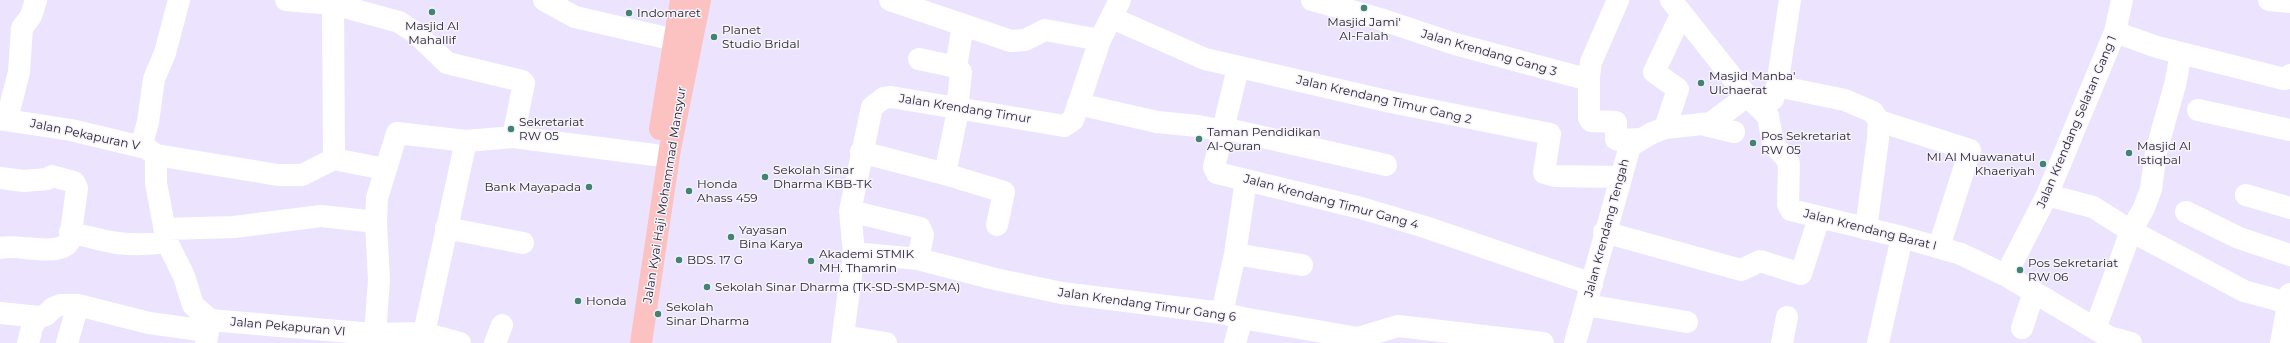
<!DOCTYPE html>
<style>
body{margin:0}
canvas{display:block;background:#ece3ff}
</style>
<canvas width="2290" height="343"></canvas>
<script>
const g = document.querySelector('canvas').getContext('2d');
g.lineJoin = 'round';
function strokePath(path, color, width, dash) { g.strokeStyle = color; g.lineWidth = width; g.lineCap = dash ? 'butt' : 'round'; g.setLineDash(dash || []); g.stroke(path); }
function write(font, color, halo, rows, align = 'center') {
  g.font = font + ' Montserrat,sans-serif'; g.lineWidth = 3; g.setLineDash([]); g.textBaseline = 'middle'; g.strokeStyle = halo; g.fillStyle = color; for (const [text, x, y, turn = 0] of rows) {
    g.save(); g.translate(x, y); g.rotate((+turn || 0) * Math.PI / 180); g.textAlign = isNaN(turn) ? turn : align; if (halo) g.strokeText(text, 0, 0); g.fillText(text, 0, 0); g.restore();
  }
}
const minor = new Path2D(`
 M 286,0 L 333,4 L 399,22 L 416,33 L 447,63 L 522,81 L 524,83 L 513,137
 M 544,0 L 575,17 L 675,40
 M 890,0 L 1011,41 L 1025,40 L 1045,30 L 1100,40
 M 1312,0 L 1380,19 L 1455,44 L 1582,78 L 1589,76 L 1591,62 L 1618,0
 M 1671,0 L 1747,96 L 1768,116 L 1773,144 L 1786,158 L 1789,164 L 1788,204 L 1791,210 L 1902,237 L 1961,254 L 2007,276 L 2109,337 L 2131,343
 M 2269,0 L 2290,2
 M 333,4 L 334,159
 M 1112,18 L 1205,59 L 1391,102 L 1550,134 L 1544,173 L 1555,176 L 1620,177
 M 2115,32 L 2157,47 L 2284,79 L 2289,78 L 2290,75
 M 956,67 L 963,25
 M 1238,68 L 1214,167 L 1217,173 L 1361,208 L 1425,227 L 1592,284
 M 1589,76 L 1589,118 L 1591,121 L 1616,122 L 1616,139 L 1618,140 L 1640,139
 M 1777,86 L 1845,100 L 1873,112 L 1879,121 L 1878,139 L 1866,229
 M 1773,99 L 1777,86 L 1790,0
 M 1078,104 L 1157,122 L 1198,126 L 1223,131
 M 2198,110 L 2290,130
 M 0,119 L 71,130 L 146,148 L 156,155 L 156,183 L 167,242 L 184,276 L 193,305 L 210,320 L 206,343
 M 7,119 L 19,72 L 22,28 L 31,16 L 36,0
 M 1879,121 L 1970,150 L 1939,247
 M 1705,125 L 1734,132
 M 1223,128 L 1386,165
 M 1665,128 L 1678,89 L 1654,72 L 1681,15
 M 141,147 L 148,122 L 154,79 L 165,53 L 179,0
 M 861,152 L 945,174 L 956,120 L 961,72 L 956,67 L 919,59
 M 156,155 L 278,175 L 302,175 L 334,159 L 384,169
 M 945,174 L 1004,192 L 997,225
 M 0,178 L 24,181 L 47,179 L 52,176 L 74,182 L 77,188 L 70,240 C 61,259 18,243 0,248
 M 2047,195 L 2093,207 L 2131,231 L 2244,291 L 2288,303
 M 2246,195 L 2290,208
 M 850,211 L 920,228 L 923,235 L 918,259
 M 2186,212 L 2239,238 L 2290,255
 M 446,228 L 523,243
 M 166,229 L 234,227 L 321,216 L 376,222
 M 70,232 C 106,242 129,248 167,242
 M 1604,232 L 1741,270 L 1760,261 L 1801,274 L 1819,218
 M 854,253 L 918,259 L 995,279 L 1062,293 L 1222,313 L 1242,318 L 1358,338 L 1398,326 L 1543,343
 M 1235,254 L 1302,265
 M 2012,263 L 2047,195 L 2115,32 L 2122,0
 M 1586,305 L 1687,322
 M 0,313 L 39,317 L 46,315 L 53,308 L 60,305 L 78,305 L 149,323 L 207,331
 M 1222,313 L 1235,254 L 1246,180
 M 210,320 L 373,334 L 424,333 L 460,343
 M 2022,328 L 2034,292
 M 2095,329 L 2131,231 L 2144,208 L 2151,189 L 2156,152 L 2175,85 L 2181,54
 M 424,333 L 466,141
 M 375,334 L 379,280 L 376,222 L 377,198 L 397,133 L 466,141 L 513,137 L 655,155
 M 843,336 L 886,343
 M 28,343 L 33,324 L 39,317
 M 67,343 L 78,305
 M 495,343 L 502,325
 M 842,343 L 854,253 L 850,211 L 872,107 L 884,98 L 891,97 L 1064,126 L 1073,120 L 1100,40 L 1120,0
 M 1235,343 L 1242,318
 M 1575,343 L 1630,146 L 1652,133 L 1665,128 L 1711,123 L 1747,96
 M 1782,343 L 1787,317
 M 1878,343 L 1902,237
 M 2281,343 L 2290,294`);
const major = new Path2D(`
 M 660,129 L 681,0
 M 641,343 L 670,149 L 700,0`);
const markers = [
 [1364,8,4,"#428474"],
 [432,12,4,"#428474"],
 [629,13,4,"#428474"],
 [714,37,4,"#428474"],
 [1701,83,4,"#428474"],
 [511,129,4,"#428474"],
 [1199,139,4,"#428474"],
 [1753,143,4,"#428474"],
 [2129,153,4,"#428474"],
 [2043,164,4,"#428474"],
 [765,177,4,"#428474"],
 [589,187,4,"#428474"],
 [689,191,4,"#428474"],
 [731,237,4,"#428474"],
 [679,260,4,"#428474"],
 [811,261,4,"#428474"],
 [2020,270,4,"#428474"],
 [707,287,4,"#428474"],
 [578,301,4,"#428474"],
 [658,314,4,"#428474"]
];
const poiNames = [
 ["Indomaret",637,13],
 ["Masjid Jami'",1364,22,"center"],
 ["Al-Falah",1364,36,"center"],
 ["Masjid Al",432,26,"center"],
 ["Mahallif",432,40,"center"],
 ["Planet",722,30],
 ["Studio Bridal",722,44],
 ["Masjid Manba'",1709,76],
 ["Ulchaerat",1709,90],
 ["Sekretariat",519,122],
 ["RW 05",519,136],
 ["Taman Pendidikan",1207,132],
 ["Al-Quran",1207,146],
 ["Pos Sekretariat",1761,136],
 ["RW 05",1761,150],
 ["Masjid Al",2137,146],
 ["Istiqbal",2137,160],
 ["MI Al Muawanatul",2035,157,"right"],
 ["Khaeriyah",2035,171,"right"],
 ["Sekolah Sinar",773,170],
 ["Dharma KBB-TK",773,184],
 ["Honda",697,184],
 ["Ahass 459",697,198],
 ["Bank Mayapada",581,187,"right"],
 ["Yayasan",739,230],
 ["Bina Karya",739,244],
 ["Akademi STMIK",819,254],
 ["MH. Thamrin",819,268],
 ["BDS. 17 G",687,260],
 ["Pos Sekretariat",2028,263],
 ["RW 06",2028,277],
 ["Sekolah Sinar Dharma (TK-SD-SMP-SMA)",715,287],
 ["Honda",586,301],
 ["Sekolah",666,307],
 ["Sinar Dharma",666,321]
];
const streetNames = [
 ["Jalan Krendang Gang 3",1489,53,16],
 ["Jalan Krendang Timur Gang 2",1384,100,13],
 ["Jalan Krendang Timur",965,109,9],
 ["Jalan Krendang Selatan Gang 1",2077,122,-67],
 ["Jalan Pekapuran V",85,135,12],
 ["Jalan Kyai Haji Mohammad Mansyur",665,195,-81],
 ["Jalan Krendang Timur Gang 4",1331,202,15],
 ["Jalan Krendang Tengah",1607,228,-75],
 ["Jalan Krendang Barat I",1870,230,14],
 ["Jalan Krendang Timur Gang 6",1147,305,8],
 ["Jalan Pekapuran VI",288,327,5]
];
strokePath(minor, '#fff', 22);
strokePath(major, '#fcc2c2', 22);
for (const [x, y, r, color] of markers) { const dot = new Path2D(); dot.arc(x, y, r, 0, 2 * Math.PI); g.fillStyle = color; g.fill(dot); strokePath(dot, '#f7f4fb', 1.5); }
write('12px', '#292532', '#f7f4fb', poiNames, 'left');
write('12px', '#292532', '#f7f4fb', streetNames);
</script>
